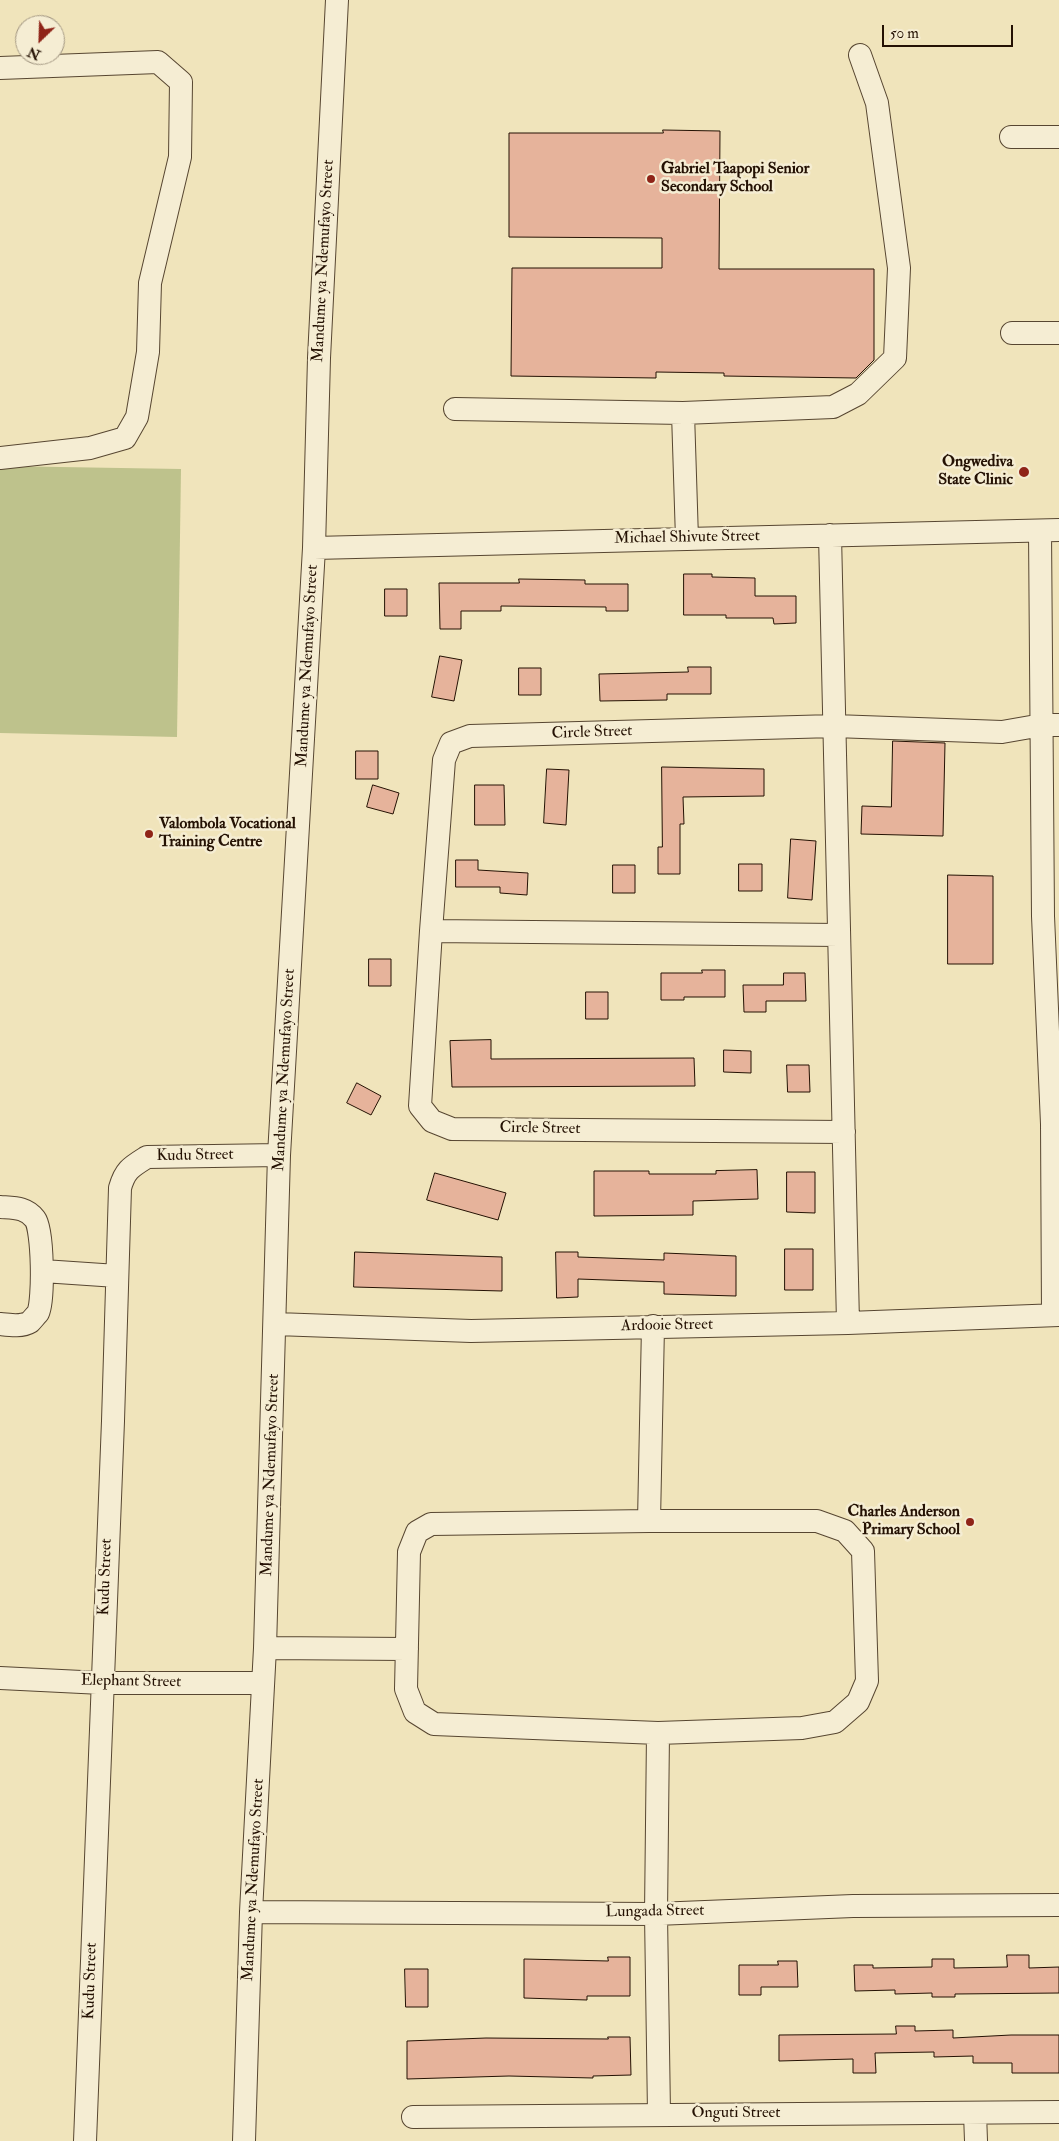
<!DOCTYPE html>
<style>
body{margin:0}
#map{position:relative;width:1059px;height:2141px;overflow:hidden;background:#f0e4bb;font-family:"IM FELL Double Pica",serif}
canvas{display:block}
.north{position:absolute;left:15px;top:15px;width:50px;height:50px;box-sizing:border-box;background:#f5edd3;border:1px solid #a19580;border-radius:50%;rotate:204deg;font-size:14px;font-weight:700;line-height:20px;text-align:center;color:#241103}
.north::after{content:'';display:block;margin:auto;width:18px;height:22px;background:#8f2418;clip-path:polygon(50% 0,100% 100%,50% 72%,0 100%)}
.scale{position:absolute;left:882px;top:25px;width:131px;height:22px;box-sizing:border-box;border:2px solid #241103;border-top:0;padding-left:6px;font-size:15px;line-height:18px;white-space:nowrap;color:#241103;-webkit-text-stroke:4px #f5edd3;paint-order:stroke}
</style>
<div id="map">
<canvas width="1059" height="2141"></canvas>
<div class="north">N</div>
<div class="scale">50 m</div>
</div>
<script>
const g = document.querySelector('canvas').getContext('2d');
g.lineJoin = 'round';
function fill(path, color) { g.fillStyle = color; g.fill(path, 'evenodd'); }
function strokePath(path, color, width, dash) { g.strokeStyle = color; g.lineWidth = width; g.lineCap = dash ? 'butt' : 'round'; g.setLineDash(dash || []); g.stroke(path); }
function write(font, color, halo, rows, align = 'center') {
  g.font = font + ' "IM FELL Double Pica",serif'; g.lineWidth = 5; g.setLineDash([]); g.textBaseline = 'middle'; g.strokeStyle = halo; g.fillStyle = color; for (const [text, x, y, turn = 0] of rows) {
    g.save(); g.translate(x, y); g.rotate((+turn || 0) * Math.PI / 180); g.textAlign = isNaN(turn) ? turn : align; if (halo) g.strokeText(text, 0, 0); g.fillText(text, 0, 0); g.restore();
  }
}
const green = new Path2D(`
 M 0,466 L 181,469 L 177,737 L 0,733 Z`);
const building = new Path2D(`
 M 663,130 L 720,131 L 719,269 L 874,269 L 874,360 L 856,378 L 724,376 L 724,373 L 656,372 L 656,378 L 511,376 L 512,268 L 662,268 L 662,238 L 509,237 L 509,133 L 663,133 Z
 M 684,574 L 712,574 L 712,577 L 755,578 L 755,596 L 796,596 L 796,623 L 774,624 L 773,618 L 726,618 L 726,615 L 684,615 Z
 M 519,579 L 585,580 L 585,584 L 628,584 L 628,611 L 606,611 L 606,607 L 501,606 L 501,611 L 461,611 L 461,629 L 440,629 L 439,583 L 519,583 Z
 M 385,589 L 407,589 L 407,616 L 385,616 Z
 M 440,656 L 462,660 L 454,701 L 432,697 Z
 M 688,667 L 711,667 L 711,694 L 667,694 L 667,700 L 600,701 L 599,674 L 688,672 Z
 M 519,668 L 541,668 L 541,695 L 519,695 Z
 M 893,741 L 945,743 L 943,836 L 861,834 L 862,806 L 891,807 Z
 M 356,751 L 378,751 L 378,779 L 356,779 Z
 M 662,767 L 764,769 L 764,796 L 683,797 L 684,824 L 680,824 L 680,874 L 658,874 L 658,847 L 662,847 Z
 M 547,769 L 569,770 L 566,825 L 544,823 Z
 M 373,785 L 399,793 L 393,814 L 367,807 Z
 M 475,785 L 504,785 L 505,825 L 475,825 Z
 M 791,839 L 816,841 L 812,900 L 788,898 Z
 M 456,860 L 478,860 L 478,870 L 528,873 L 527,895 L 500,893 L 500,887 L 456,887 Z
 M 739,864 L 762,864 L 762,891 L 739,891 Z
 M 613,865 L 635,865 L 635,893 L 613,893 Z
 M 948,875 L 993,876 L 993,964 L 948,964 Z
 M 369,959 L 391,959 L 391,986 L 369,986 Z
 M 702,970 L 725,970 L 725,997 L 684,997 L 684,1000 L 661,1000 L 661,973 L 702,973 Z
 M 784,973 L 805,973 L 806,1001 L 766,1001 L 766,1012 L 744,1012 L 743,985 L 783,985 Z
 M 586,992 L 608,992 L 608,1019 L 586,1019 Z
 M 491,1040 L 491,1059 L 694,1058 L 695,1086 L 452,1087 L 450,1041 Z
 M 724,1050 L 751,1051 L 751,1073 L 724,1072 Z
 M 787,1065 L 809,1065 L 810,1092 L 788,1092 Z
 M 357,1083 L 381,1096 L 371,1115 L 347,1103 Z
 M 757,1170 L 758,1199 L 693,1201 L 693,1215 L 594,1216 L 594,1171 L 649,1171 L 649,1174 L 716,1174 L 716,1171 Z
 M 787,1172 L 815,1172 L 815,1213 L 787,1212 Z
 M 435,1173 L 506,1193 L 498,1220 L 427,1200 Z
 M 785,1249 L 813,1249 L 813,1290 L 785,1290 Z
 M 355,1252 L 502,1257 L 502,1291 L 354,1287 Z
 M 556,1252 L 578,1252 L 578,1257 L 664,1260 L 664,1253 L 736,1256 L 736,1296 L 664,1294 L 664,1282 L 578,1279 L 578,1297 L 557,1298 Z
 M 1007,1955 L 1029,1955 L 1029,1968 L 1059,1967 L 1059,1993 L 955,1994 L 955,1997 L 932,1997 L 932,1993 L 895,1994 L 895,1990 L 855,1991 L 854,1965 L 873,1965 L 873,1968 L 932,1967 L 932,1959 L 954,1959 L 954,1968 L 1007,1967 Z
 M 608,1957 L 630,1957 L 630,1996 L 587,1996 L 587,2000 L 524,1998 L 524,1959 L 608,1961 Z
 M 778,1961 L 797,1961 L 798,1987 L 761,1987 L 761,1995 L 739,1995 L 739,1965 L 778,1965 Z
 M 405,1969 L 428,1969 L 428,2007 L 406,2007 Z
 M 896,2026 L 915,2026 L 915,2031 L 953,2030 L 953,2038 L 1011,2035 L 1059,2035 L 1059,2073 L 1012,2073 L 1012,2063 L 973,2063 L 973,2056 L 934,2057 L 934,2052 L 875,2053 L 876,2073 L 853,2073 L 853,2059 L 779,2061 L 779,2035 L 896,2034 Z
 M 608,2037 L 630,2037 L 631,2075 L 593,2076 L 593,2078 L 509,2076 L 407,2079 L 407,2041 L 486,2038 L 608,2039 Z`);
const minor = new Path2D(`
 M 0,68 L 158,62 L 181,82 L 180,157 L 150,283 L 148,352 L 137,417 L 125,438 L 90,448 L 0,458
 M 1011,137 L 1059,137
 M 1012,333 L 1059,333
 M 455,409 L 683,413
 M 1040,531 L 1043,916 L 1052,1124 L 1053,1315
 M 830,535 L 848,1323
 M 687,539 L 683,413 L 833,407 L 858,394 L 895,358 L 899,268 L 877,103 L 860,55
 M 314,548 L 1059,530
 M 431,931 L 839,935
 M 844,1132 L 452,1129 L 432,1121 L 420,1106 L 431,931 L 444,760 L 451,743 L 470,736 L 834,726 L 1002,732 L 1042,725 L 1059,725
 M 0,1207 C 14,1208 26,1207 35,1219 C 43,1229 44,1300 38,1313 C 36,1315 32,1320 30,1322 C 22,1327 9,1325 0,1324
 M 43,1271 L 117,1276
 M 276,1324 L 471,1331 L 848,1323 L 1059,1315
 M 649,1521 L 817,1521 L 845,1531 L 863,1551 L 867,1681 L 858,1702 L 835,1722 L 802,1728 L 658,1733 L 434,1724 L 415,1712 L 406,1689 L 409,1552 L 417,1532 L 431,1524 Z
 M 649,1521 L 653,1326
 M 265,1648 L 407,1649
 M 0,1678 L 102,1683 L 263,1683
 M 658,1733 L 656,1914 L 659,2114
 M 251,1912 L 656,1914 L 853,1906 L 1059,1905
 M 975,2113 L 976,2141
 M 413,2117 L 1059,2112
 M 85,2141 L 113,1421 L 120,1188 C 125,1170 131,1167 147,1157 L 279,1155
 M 244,2141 L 251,1912 L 265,1648 L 279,1155 L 314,548 L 319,358 L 337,0`);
const markers = [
 [651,179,5,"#8f2418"],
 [1024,472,6,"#8f2418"],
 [149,834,5,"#8f2418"],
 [970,1522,5,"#8f2418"]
];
const poiNames = [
 ["Gabriel Taapopi Senior",661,170],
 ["Secondary School",661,188],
 ["Ongwediva",1013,463,"right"],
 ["State Clinic",1013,481,"right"],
 ["Valombola Vocational",159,825],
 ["Training Centre",159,843],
 ["Charles Anderson",960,1513,"right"],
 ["Primary School",960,1531,"right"]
];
const streetNames = [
 ["Mandume ya Ndemufayo Street",324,261,-87],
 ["Michael Shivute Street",687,538,-1],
 ["Mandume ya Ndemufayo Street",308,666,-87],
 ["Circle Street",592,733,-2],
 ["Mandume ya Ndemufayo Street",285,1070,-87],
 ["Circle Street",540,1129,1],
 ["Kudu Street",195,1156,-1],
 ["Ardooie Street",667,1326,-1],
 ["Mandume ya Ndemufayo Street",271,1475,-88],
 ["Kudu Street",106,1577,-88],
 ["Elephant Street",131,1682,1],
 ["Mandume ya Ndemufayo Street",254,1880,-87],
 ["Lungada Street",655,1912,-1],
 ["Kudu Street",91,1981,-88],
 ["Onguti Street",736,2114]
];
fill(green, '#bec28c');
fill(building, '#e6b39b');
strokePath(building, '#241103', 1);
strokePath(minor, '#574631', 24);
strokePath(minor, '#f5edd3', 22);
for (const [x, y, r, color] of markers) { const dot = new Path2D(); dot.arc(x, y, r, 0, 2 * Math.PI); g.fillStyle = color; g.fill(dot); strokePath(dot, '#f5edd3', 2); }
write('bold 16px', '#241103', '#f5edd3', poiNames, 'left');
write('16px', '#241103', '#f5edd3', streetNames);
</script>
